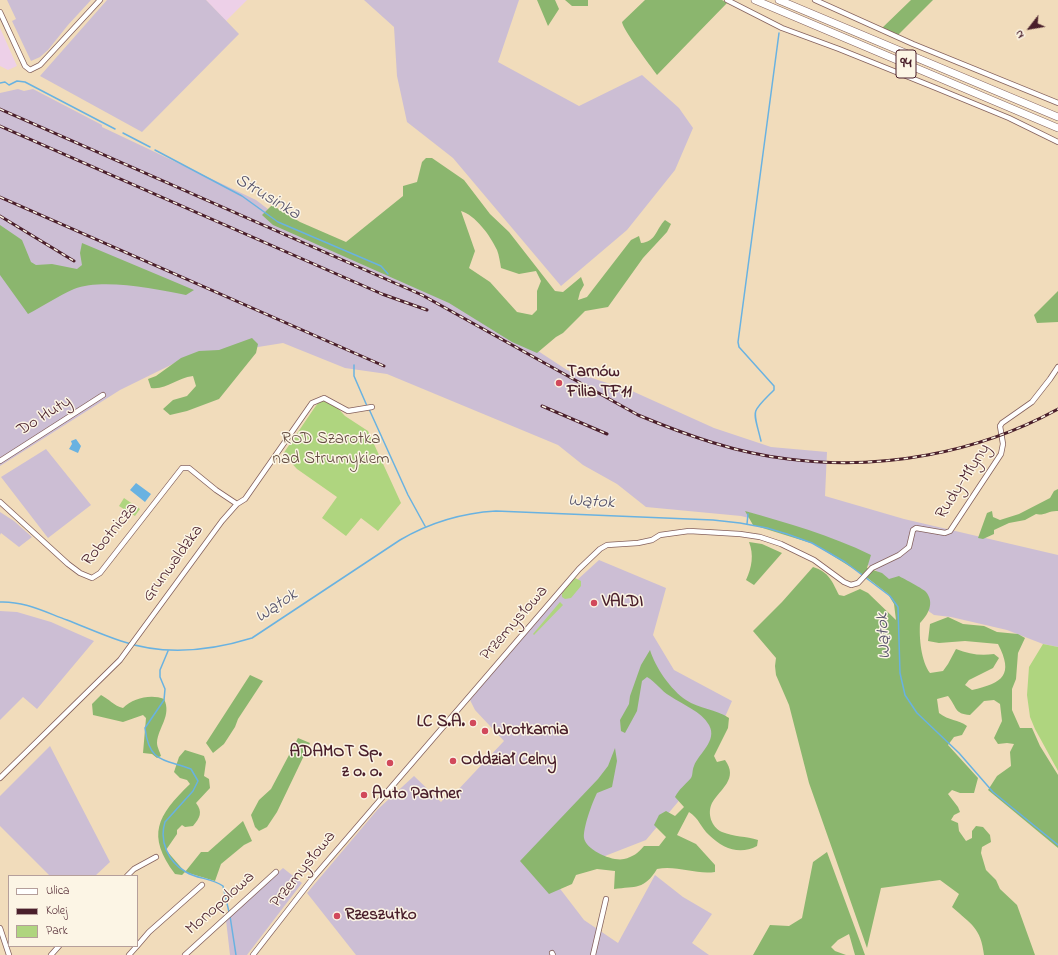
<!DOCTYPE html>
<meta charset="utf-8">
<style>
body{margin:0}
#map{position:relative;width:1058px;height:955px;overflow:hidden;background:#f1dcbb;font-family:"Indie Flower",sans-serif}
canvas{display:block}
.legend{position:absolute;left:8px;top:875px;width:130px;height:72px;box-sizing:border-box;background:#fcf5e5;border:1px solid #b59f9b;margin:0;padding:5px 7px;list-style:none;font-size:12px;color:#4a1f2b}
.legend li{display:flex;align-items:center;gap:8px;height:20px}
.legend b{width:20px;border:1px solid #b59f9b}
.north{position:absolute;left:1010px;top:8px;width:40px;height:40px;-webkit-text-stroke:3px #fcf5e5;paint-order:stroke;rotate:239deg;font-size:11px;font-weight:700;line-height:16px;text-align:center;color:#4a1f2b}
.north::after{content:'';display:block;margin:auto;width:14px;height:18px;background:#4a1f2b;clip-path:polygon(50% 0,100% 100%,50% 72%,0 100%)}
</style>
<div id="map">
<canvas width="1058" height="955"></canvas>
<ul class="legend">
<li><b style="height:5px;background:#fff"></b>Ulica</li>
<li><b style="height:5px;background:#4a1f2b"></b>Kolej</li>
<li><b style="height:11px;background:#afd57f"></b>Park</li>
</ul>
<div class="north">N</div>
</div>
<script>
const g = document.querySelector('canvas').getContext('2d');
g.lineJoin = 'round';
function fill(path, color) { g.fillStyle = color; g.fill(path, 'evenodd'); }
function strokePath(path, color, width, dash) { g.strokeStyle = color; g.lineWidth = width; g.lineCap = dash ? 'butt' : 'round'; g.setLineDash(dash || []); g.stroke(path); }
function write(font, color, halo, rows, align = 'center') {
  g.font = font + ' "Indie Flower",sans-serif'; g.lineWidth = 3; g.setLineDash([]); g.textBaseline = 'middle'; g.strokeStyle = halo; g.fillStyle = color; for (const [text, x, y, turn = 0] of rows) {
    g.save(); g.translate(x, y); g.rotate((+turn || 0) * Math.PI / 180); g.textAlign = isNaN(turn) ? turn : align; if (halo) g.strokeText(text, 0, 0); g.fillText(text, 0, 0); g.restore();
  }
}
const built = new Path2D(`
 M 206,0 L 247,0 L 226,21 Z
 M 0,28 L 17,66 L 8,70 L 0,66 Z`);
const industrial = new Path2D(`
 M 7,0 L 91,0 L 68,25 L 48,50 L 40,57 L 31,61 L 12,21 L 16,19 Z
 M 107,0 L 206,0 L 239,34 L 142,132 L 40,76 Z
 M 364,0 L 519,0 L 498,62 L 579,106 L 642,75 L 679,108 L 693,128 L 675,170 L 627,230 L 561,286 L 453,158 L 407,122 L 397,76 L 394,27 Z
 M 18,89 L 24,91 L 33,89 L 102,125 L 102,127 L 256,200 L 281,219 L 471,307 L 567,370 L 632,391 L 714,428 L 771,447 L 827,452 L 825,496 L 904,519 L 1058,555 L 1058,647 L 1043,644 L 1007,630 L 951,617 L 934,615 L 917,603 L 901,588 L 868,565 L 814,534 L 741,516 L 646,507 L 617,484 L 583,465 L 558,445 L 387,374 L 345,368 L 283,343 L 183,359 L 120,390 L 0,466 L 0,93 Z
 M 46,449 L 91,505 L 48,538 L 1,477 Z
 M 0,512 L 14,521 L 32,537 L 19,547 L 1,533 L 0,535 Z
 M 599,560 L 666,588 L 653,635 L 674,670 L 732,701 L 698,778 L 646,840 L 551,877 L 584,920 L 618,943 L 655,875 L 683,897 L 712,914 L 692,943 L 709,955 L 356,955 L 307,893 L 378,809 L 414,776 L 441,802 L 453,789 L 456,792 L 504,741 L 475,710 L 470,700 L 541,613 Z
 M 0,611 L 17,612 L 51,622 L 94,641 L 37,709 L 23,697 L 0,720 Z
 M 50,746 L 110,862 L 95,876 L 50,876 L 0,826 L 0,796 Z
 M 283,868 L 302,883 L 247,955 L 230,955 L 226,920 Z`);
const green = new Path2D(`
 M 323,401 L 335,405 L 345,416 L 368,431 L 401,503 L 378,531 L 361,518 L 346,536 L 322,518 L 337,497 L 297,469 L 283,454 L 315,407 L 319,402 Z
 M 124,498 L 140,509 L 135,516 L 119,506 Z
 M 575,578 L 581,581 L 581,586 L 571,598 L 565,599 L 562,597 L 562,593 Z
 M 560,602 L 563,605 L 534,635 L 533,634 Z
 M 1043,644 L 1058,647 L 1058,771 L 1035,729 L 1030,717 L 1027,695 L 1029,667 Z`);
const forest = new Path2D(`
 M 537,0 L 555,0 L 559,9 L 548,26 Z
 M 565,0 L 588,0 L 588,6 L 572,6 Z
 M 645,0 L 722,0 L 727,3 L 657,75 C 650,65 623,30 622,22 Z
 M 911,0 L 933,0 L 897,36 L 881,29 Z
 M 426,158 L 432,158 L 464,180 L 490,214 L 509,232 L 555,291 L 563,292 L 581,277 L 584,285 L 580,292 L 578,300 L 587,297 L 631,240 L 639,236 L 641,243 C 656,242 656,229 665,220 L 671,224 L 667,232 L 643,258 L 608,307 L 585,311 L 563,333 L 556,337 L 537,353 L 512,342 L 449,303 L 273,225 L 262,215 L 272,205 L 300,222 L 346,242 L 403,196 L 403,186 L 417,182 L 422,162 ZM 461,211 C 475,215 490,235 497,250 C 499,255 500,262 501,268 L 519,274 L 536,271 L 541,281 L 537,291 L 537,310 L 532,315 L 517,312 L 490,282 L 469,268 L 475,251 Z
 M 0,225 L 22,240 L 31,262 L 36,265 L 52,264 L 77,269 L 82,265 L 80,253 L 82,243 L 194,290 L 186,295 C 155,289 103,278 74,289 C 58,296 43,306 28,314 L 0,275 Z
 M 1058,291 L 1058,322 L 1037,323 L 1034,315 Z
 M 252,338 L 258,344 L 256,353 L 219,399 L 187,411 L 170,415 L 163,409 L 173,400 L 187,396 L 196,386 L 193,376 C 176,378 167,390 151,388 L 148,379 L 156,376 L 181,358 L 199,351 L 219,350 Z
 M 1058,489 L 1058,511 C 1050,510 1044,516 1036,514 L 1025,520 L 1009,523 L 994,530 L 994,534 L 983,539 L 978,538 L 987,513 L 992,511 L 993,517 L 1000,520 L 1019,514 L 1050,498 L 1054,491 Z
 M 745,511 C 788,523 830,535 871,555 L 867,568 L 882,573 L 889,579 L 899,576 C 904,579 924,589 926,592 C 935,603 928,615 920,623 C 919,638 921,661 930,673 L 943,671 L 948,664 L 956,649 C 969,654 980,656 994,654 L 999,658 L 993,668 L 969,680 L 965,685 L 972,690 C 1003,683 1014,675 998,644 L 965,641 L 939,643 L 928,641 L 930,624 L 948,617 L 963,624 L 984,626 L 997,632 L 1018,634 L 1025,638 L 1018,653 L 1016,679 L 1012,689 L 1012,710 L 1020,728 L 1032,728 L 1040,746 L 1058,775 L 1058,848 L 988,790 L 997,776 L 1011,766 L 1010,752 L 1014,744 L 1007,743 L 998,744 L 994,738 L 1002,721 L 1000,704 L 994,700 L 984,701 L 970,715 C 954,714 957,707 948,696 L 937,699 L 939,713 C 949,721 958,719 967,726 L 962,735 L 954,737 L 948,745 L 978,778 L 974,793 L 960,793 L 952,790 L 948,794 L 958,807 L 960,812 L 954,815 L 951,820 L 958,823 L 959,831 L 966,841 L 972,838 L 972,831 L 976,826 L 983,827 L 990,835 L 991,842 L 982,847 L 981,853 L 986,870 L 996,880 L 1000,889 L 1017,905 L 1035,955 L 984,955 C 981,928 971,924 952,907 L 959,894 L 940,880 L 881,888 L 867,948 L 809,783 L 789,705 L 776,675 L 775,666 L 776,658 L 753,631 L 782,602 L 813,567 C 829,572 832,581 839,595 L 844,596 L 860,589 L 868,593 L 896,620 L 894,604 L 888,594 L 865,576 L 814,544 L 753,525 Z
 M 749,542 L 762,544 L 782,553 L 754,585 L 746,580 C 752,567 754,555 749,542 Z
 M 650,650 C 655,667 671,690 686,700 C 699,709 716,709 729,718 L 728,728 L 714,756 L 717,762 L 725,760 C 739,779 720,789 712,803 C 707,813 711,827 722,832 C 734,837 746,836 758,840 L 757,846 C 740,855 723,849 709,835 C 701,828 699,818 689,812 L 677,835 L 696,844 L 715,865 L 715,872 C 696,875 677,865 657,869 C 644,890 636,886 614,889 L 615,871 L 597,869 L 576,875 L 572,884 L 549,894 L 520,861 L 598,779 L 608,766 L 615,748 L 617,761 L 612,787 L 597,793 C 592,803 583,828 584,838 C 586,850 613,862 624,859 C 633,857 638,853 644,846 L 659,846 L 666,837 L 654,825 L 659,815 L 666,811 L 675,816 L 684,807 L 675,797 C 679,789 685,785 691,778 C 693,775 692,770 694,766 C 698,754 718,741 709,725 C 701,711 683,705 670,696 C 661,691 656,682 647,677 L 642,681 L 637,711 L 625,733 L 621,731 L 620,720 L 629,704 L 630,696 L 641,665 Z
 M 250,675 L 263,681 L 238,719 L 235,727 L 224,744 L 213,753 L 206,743 Z
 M 101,695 C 109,699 114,706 123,708 C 133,698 151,694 164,699 C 172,716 158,727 157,743 C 157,747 160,752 161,756 L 157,758 L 152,754 L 143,753 L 146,718 L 143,715 L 123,722 L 93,715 L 92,704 Z
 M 298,738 L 310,743 L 277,812 L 267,827 L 259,831 L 255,827 L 251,815 L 259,800 L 271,789 Z
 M 185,750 L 204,756 L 206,762 L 204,776 L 209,779 L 210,788 L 196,803 C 203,812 200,818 193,826 L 185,827 L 182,825 L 177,830 L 177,834 L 166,850 L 185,872 L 201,852 L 208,852 L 243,821 L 252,841 L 244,845 L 221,864 L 215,881 L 185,872 L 182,875 L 175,874 C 146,835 157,816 190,784 L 187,780 L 180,778 L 174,772 L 179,757 Z
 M 827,852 L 865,955 L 855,955 L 849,934 L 838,940 L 831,947 L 835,951 L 846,955 L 753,955 L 770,925 L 789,926 L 802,918 L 813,862 Z`);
const water = new Path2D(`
 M 76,439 L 81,446 L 78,453 L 69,449 L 72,444 L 71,441 Z
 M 136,483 L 151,494 L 145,502 L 130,490 Z`);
const stream = new Path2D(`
 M 0,83 L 5,82 L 9,85 L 17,81 L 25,82 L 115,129
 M 123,133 L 150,147
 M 155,150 L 242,196 L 278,222 L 381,266 L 388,274
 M 354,365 L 354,376 L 367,406
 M 369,409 L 408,495 L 425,526
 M 761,441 C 753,408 750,414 774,390 L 774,386 L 739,347 L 738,342 L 779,33
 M 747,524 L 748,514
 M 0,602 C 24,601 45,612 67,620 C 85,627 103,635 121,641 C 164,656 210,651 252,638 L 400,540 C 429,523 462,513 496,511 L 713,520 L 740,523 L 767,528 L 787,534 L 812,543 L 845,562 L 890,596 L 898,607 L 900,673 L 905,695 L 917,713 L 959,753 L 993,792 L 1058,845
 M 168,651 L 160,670 L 160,677 L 165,689 L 164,700 L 145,728 C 149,763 164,759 191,769 L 198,781 L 193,791 L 165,822 C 159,841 168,862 186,872 C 197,879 212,878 223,886 L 229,912
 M 230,916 L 236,955`);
const minor = new Path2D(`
 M 727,0 L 782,28 L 839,49 L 936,88 L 1009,118 L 1058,142
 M 815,0 L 913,44 L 1058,103
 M 0,12 L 25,66 L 30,70 L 40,65 L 100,0
 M 0,461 L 103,395
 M 0,502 L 68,564 L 80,573 L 92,578 L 100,573 L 182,468 L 189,468 L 216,490 L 237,504
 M 0,778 L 120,660 L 222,521 L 237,504 L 245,499 L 312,403 L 324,398 L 348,411 L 372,407
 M 127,876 L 134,869 L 156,857
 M 0,928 L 9,955
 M 137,946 L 149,932 L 202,885
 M 552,953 L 553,955
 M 51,955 L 59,946
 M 129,955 L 137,946
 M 185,955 L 276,872
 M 253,955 L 313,878 L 579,569 L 600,549 L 607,545 L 638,543 L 652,540 L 660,535 L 689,531 L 740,534 L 760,537 L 781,544 L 814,560 L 844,582 L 851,585 L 858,583 L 872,568 L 899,555 L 909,547 L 913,530 L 916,528 L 945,533 L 950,531 L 1001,454 L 1003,444 L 1000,426 L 1002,423 L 1032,402 L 1050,379 L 1058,367
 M 593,955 L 606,899`);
const primary = new Path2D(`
 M 755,0 L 1058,128
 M 779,0 L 1058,117`);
const rail = new Path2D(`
 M 0,109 L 422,295 L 638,415 C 686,435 736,453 788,459 C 880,471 978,453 1058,409
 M 0,126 L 382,294 L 427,310
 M 0,197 L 384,366
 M 0,216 L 74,261
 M 542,406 L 607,434`);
const markers = [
 [559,383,4,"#d1495b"],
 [594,603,4,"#d1495b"],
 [473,723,4,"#d1495b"],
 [485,731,4,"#d1495b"],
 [453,761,4,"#d1495b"],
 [390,763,4,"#d1495b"],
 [364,795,4,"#d1495b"],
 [337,916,4,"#d1495b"]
];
const shields = [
 [906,64,20]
];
const shieldNames = [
 ["94",906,64]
];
const poiNames = [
 ["Tarnów",567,373],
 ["Filia TF11",567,393],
 ["VALDI",602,603],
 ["LC S.A.",465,723,"right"],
 ["Wrotkarnia",493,731],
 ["ADAMOT Sp.",382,753,"right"],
 ["z o. o.",382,773,"right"],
 ["Oddział Celny",461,761],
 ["Auto Partner",372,795],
 ["Rzeszutko",345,916]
];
const streetNames = [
 ["Do Huty",45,417,-32],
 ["Rudy-Młyny",964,482,-57],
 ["Robotnicza",111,535,-50],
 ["Grunwaldzka",174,564,-54],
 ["Przemysłowa",515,624,-49],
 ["Przemysłowa",304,870,-51],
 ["Monopolowa",221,904,-42]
];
const parkNames = [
 ["ROD Szarotka",331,440],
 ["nad Strumykiem",331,460]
];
const waterNames = [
 ["Strusinka",267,198,31],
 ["Wątok",591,503,3],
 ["Wątok",277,607,-34],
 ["Wątok",885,636,-94]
];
fill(built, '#edd0e8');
fill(industrial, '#ccbed4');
fill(green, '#afd57f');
fill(forest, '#8bb66e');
fill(water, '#69b2e1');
strokePath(stream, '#69b2e1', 1.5);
strokePath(minor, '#84615d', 6);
strokePath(primary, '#84615d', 8);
strokePath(minor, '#fff', 4.5);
strokePath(primary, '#fff', 7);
strokePath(rail, '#4a1f2b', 3);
strokePath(rail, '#fcf5e5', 1.5, [4.5]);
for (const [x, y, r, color] of markers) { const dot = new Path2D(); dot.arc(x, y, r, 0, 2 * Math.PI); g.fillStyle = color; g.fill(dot); strokePath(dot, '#fcf5e5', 1.5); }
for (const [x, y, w] of shields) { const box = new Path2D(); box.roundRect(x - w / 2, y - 14, w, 28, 3); g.fillStyle = '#fcf5e5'; g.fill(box); strokePath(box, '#4a1f2b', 1); }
write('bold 16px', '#4a1f2b', null, shieldNames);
write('bold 17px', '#4a1f2b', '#fcf5e5', poiNames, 'left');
write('17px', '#4a1f2b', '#fcf5e5', streetNames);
write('17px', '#634c40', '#fcf5e5', parkNames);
write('italic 18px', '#55526b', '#fcf5e5', waterNames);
</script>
